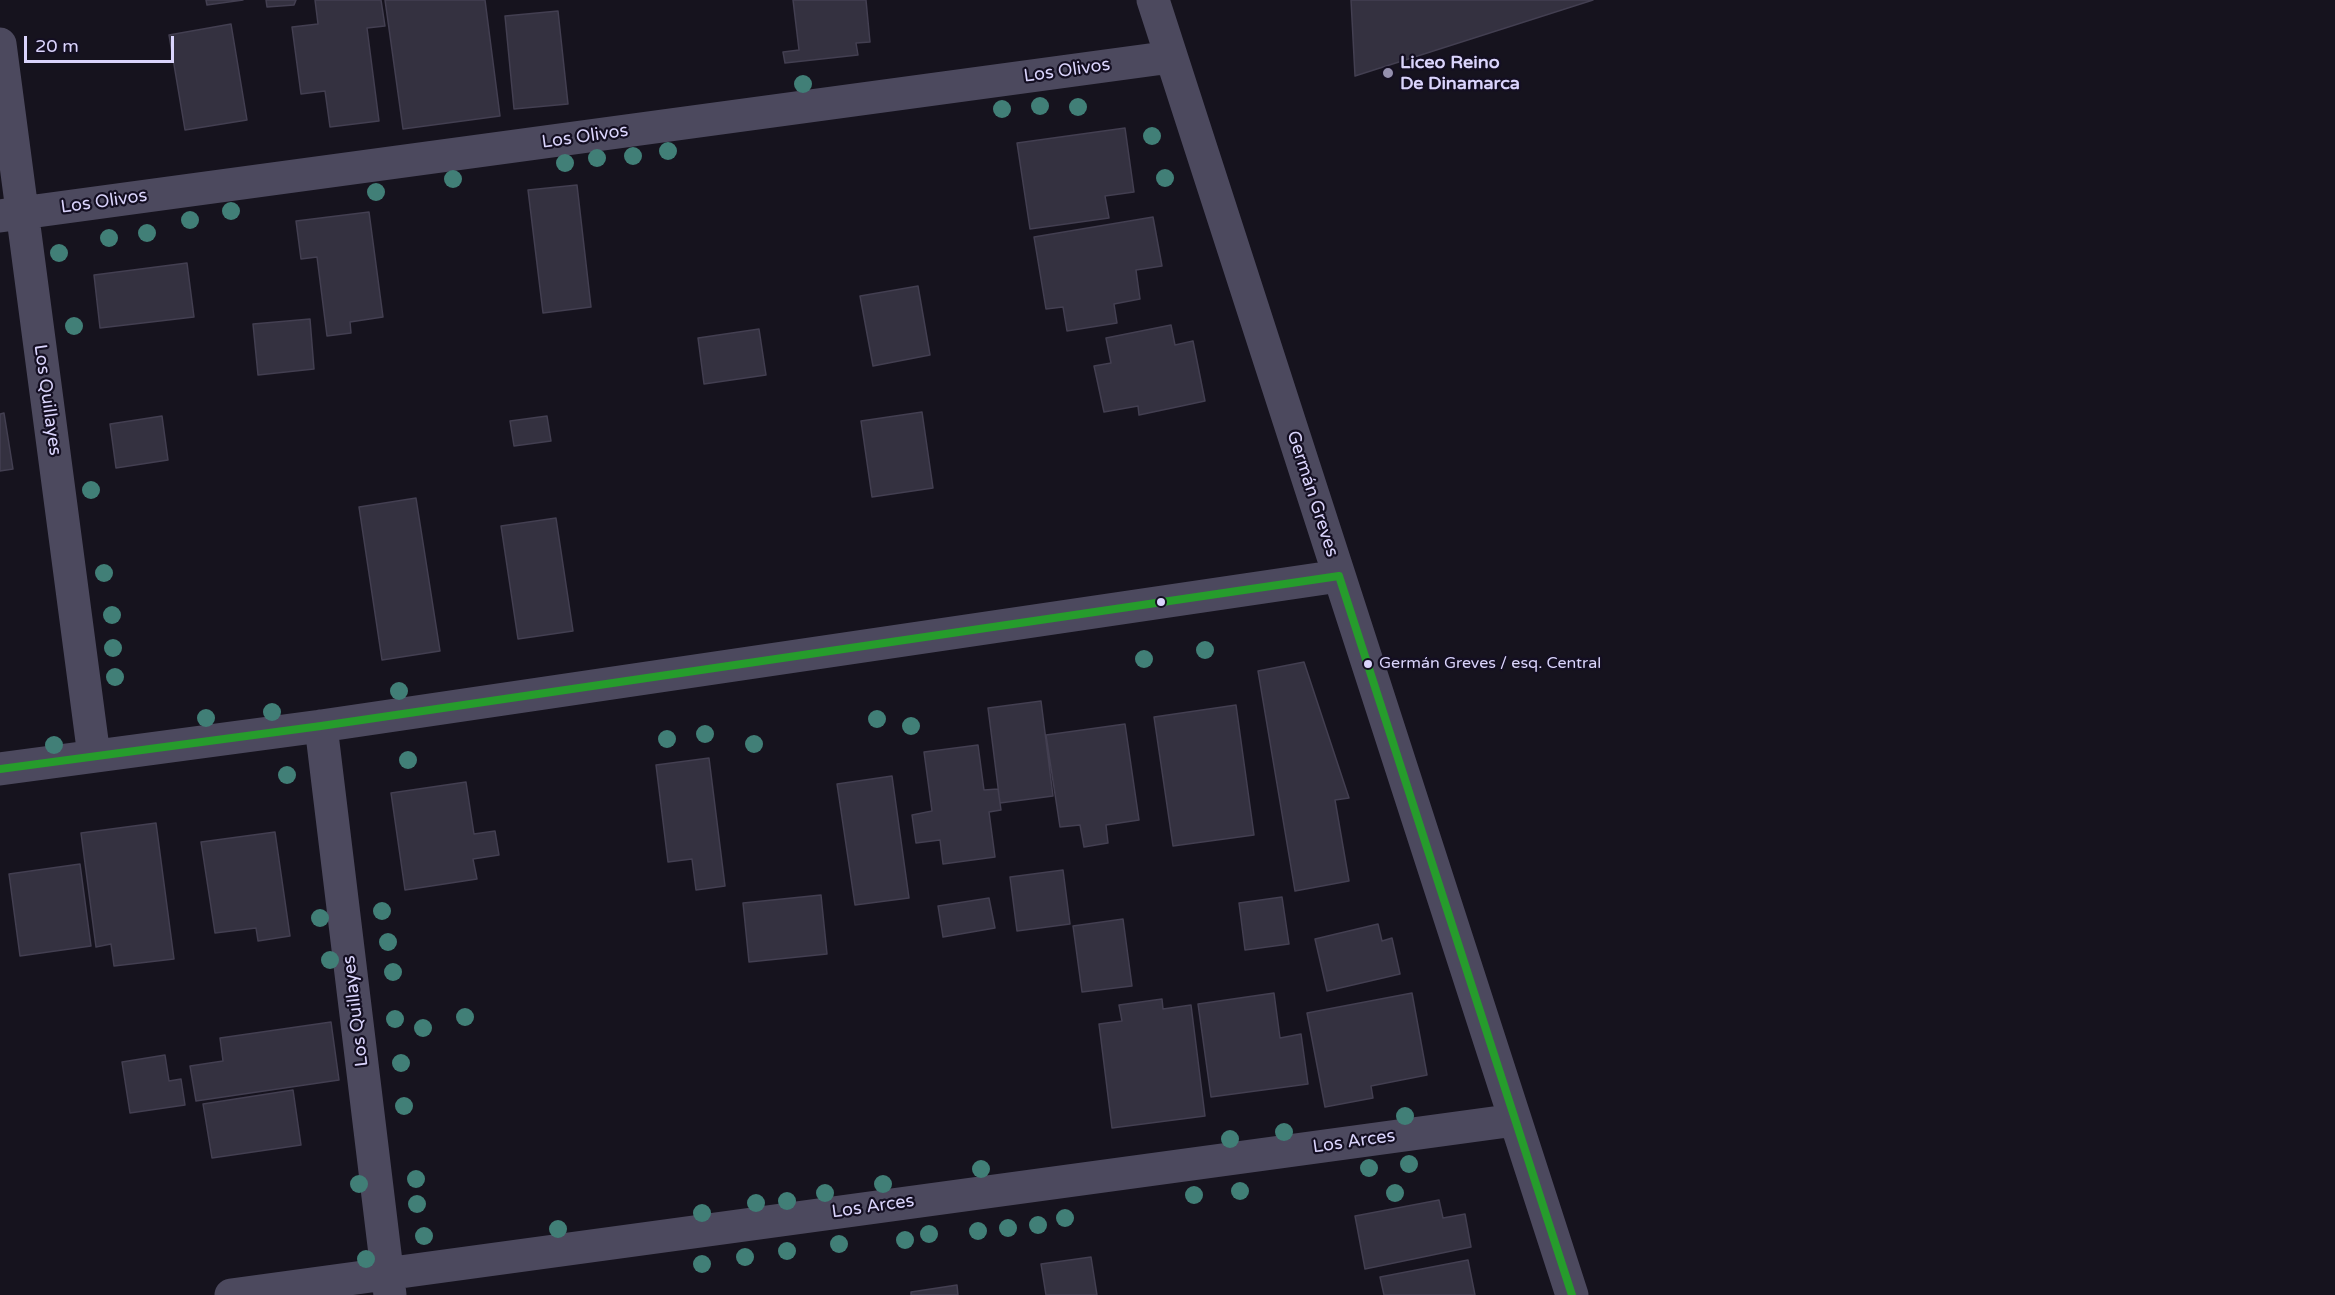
<!DOCTYPE html>
<meta charset="utf-8">
<style>
body{margin:0}
#map{position:relative;width:2335px;height:1295px;overflow:hidden;background:#16131e;font-family:"Varela Round",sans-serif}
canvas{display:block}
.scale{position:absolute;left:24px;top:36px;width:150px;height:27px;box-sizing:border-box;border:3px solid #dad4fc;border-top:0;padding-left:8px;font-size:18px;line-height:21px;white-space:nowrap;color:#dad4fc;-webkit-text-stroke:4px #140f22;paint-order:stroke}
</style>
<div id="map">
<canvas width="2335" height="1295"></canvas>
<div class="scale">20 m</div>
</div>
<script>
const g = document.querySelector('canvas').getContext('2d');
g.lineJoin = 'round';
function fill(path, color) { g.fillStyle = color; g.fill(path, 'evenodd'); }
function strokePath(path, color, width, dash) { g.strokeStyle = color; g.lineWidth = width; g.lineCap = dash ? 'butt' : 'round'; g.setLineDash(dash || []); g.stroke(path); }
function write(font, color, halo, rows, align = 'center') {
  g.font = font + ' "Varela Round",sans-serif'; g.lineWidth = 4.5; g.setLineDash([]); g.textBaseline = 'middle'; g.strokeStyle = halo; g.fillStyle = color; for (const [text, x, y, turn = 0] of rows) {
    g.save(); g.translate(x, y); g.rotate((+turn || 0) * Math.PI / 180); g.textAlign = isNaN(turn) ? turn : align; if (halo) g.strokeText(text, 0, 0); g.fillText(text, 0, 0); g.restore();
  }
}
const building = new Path2D(`
 M 206,0 L 243,0 L 207,5 Z
 M 266,0 L 296,0 L 294,5 L 267,7 Z
 M 315,0 L 381,0 L 385,26 L 367,28 L 379,121 L 330,127 L 325,91 L 301,94 L 292,27 L 318,24 Z
 M 385,0 L 485,0 L 500,116 L 403,129 Z
 M 793,0 L 866,0 L 870,42 L 856,43 L 858,55 L 785,63 L 783,52 L 799,50 Z
 M 1351,0 L 1593,0 L 1355,76 Z
 M 558,11 L 568,104 L 514,109 L 505,16 Z
 M 231,24 L 247,120 L 185,130 L 169,35 Z
 M 1125,128 L 1134,192 L 1105,196 L 1109,218 L 1030,229 L 1017,143 Z
 M 577,185 L 591,307 L 543,313 L 528,190 Z
 M 369,212 L 383,317 L 350,322 L 351,333 L 327,336 L 317,257 L 301,259 L 296,221 Z
 M 1153,217 L 1162,266 L 1136,270 L 1140,299 L 1114,304 L 1117,323 L 1067,331 L 1063,307 L 1046,309 L 1034,237 Z
 M 187,263 L 194,317 L 100,328 L 94,275 Z
 M 918,286 L 930,355 L 873,366 L 860,296 Z
 M 310,319 L 314,369 L 258,375 L 253,324 Z
 M 1171,325 L 1175,345 L 1193,341 L 1205,401 L 1139,415 L 1138,406 L 1104,412 L 1094,366 L 1111,363 L 1106,338 Z
 M 759,329 L 766,375 L 704,384 L 698,338 Z
 M 922,412 L 933,488 L 872,497 L 861,421 Z
 M 4,413 L 13,469 L 0,471 L 0,414 Z
 M 162,416 L 168,460 L 116,468 L 110,424 Z
 M 547,416 L 551,441 L 514,446 L 510,421 Z
 M 416,498 L 440,651 L 382,660 L 359,507 Z
 M 556,518 L 573,631 L 518,639 L 501,526 Z
 M 1304,662 L 1349,798 L 1335,800 L 1349,881 L 1295,891 L 1258,671 Z
 M 1041,701 L 1053,796 L 1000,803 L 988,708 Z
 M 1236,705 L 1254,835 L 1173,846 L 1154,717 Z
 M 1125,724 L 1139,820 L 1106,825 L 1108,843 L 1084,847 L 1080,825 L 1060,827 L 1046,735 Z
 M 978,745 L 984,790 L 998,789 L 1001,810 L 989,812 L 995,857 L 943,864 L 940,840 L 916,843 L 912,815 L 932,811 L 924,752 Z
 M 709,758 L 725,886 L 696,890 L 692,859 L 668,862 L 656,765 Z
 M 892,776 L 909,898 L 855,905 L 837,784 Z
 M 466,782 L 474,834 L 495,831 L 499,855 L 473,859 L 477,879 L 405,890 L 391,793 Z
 M 156,823 L 174,959 L 114,966 L 111,944 L 96,947 L 81,833 Z
 M 275,832 L 290,936 L 258,941 L 256,928 L 215,933 L 201,842 Z
 M 80,864 L 91,946 L 20,956 L 9,874 Z
 M 1063,870 L 1070,924 L 1017,931 L 1010,877 Z
 M 821,895 L 827,954 L 749,962 L 743,903 Z
 M 1282,897 L 1289,944 L 1245,950 L 1239,903 Z
 M 989,898 L 995,928 L 943,937 L 938,906 Z
 M 1123,919 L 1132,986 L 1082,992 L 1073,926 Z
 M 1378,924 L 1382,941 L 1392,938 L 1400,974 L 1327,991 L 1315,939 Z
 M 1274,993 L 1280,1038 L 1301,1034 L 1308,1084 L 1211,1097 L 1198,1004 Z
 M 1412,993 L 1427,1075 L 1371,1086 L 1373,1098 L 1325,1107 L 1307,1013 Z
 M 1162,999 L 1163,1009 L 1191,1005 L 1205,1116 L 1112,1128 L 1099,1024 L 1122,1021 L 1119,1005 Z
 M 331,1022 L 339,1080 L 196,1101 L 190,1066 L 223,1061 L 220,1038 Z
 M 165,1055 L 169,1081 L 181,1079 L 185,1105 L 130,1113 L 122,1062 Z
 M 293,1090 L 301,1145 L 212,1158 L 203,1104 Z
 M 1439,1200 L 1443,1218 L 1465,1214 L 1471,1247 L 1365,1269 L 1355,1216 Z
 M 1091,1257 L 1097,1295 L 1046,1295 L 1041,1264 Z
 M 1468,1260 L 1475,1295 L 1384,1295 L 1380,1277 Z
 M 957,1285 L 958,1295 L 911,1295 L 911,1292 Z`);
const minor = new Path2D(`
 M 1153,0 L 1572,1295
 M 0,44 L 94,756
 M 0,216 L 1171,57
 M 321,726 L 390,1295
 M 0,769 L 321,726 L 1339,576
 M 231,1295 L 1515,1120`);
const bus1 = new Path2D(`
 M 1339,576 L 1572,1295
 M 0,769 L 321,726 L 1339,576`);
const trees = [
 [803,84],
 [1040,106],
 [1078,107],
 [1002,109],
 [1152,136],
 [668,151],
 [633,156],
 [597,158],
 [565,163],
 [1165,178],
 [453,179],
 [376,192],
 [231,211],
 [190,220],
 [147,233],
 [109,238],
 [59,253],
 [74,326],
 [91,490],
 [104,573],
 [112,615],
 [113,648],
 [1205,650],
 [1144,659],
 [115,677],
 [399,691],
 [272,712],
 [206,718],
 [877,719],
 [911,726],
 [705,734],
 [667,739],
 [754,744],
 [54,745],
 [408,760],
 [287,775],
 [382,911],
 [320,918],
 [388,942],
 [330,960],
 [393,972],
 [465,1017],
 [395,1019],
 [423,1028],
 [401,1063],
 [404,1106],
 [1405,1116],
 [1284,1132],
 [1230,1139],
 [1409,1164],
 [1369,1168],
 [981,1169],
 [416,1179],
 [359,1184],
 [883,1184],
 [1240,1191],
 [825,1193],
 [1395,1193],
 [1194,1195],
 [787,1201],
 [756,1203],
 [417,1204],
 [702,1213],
 [1065,1218],
 [1038,1225],
 [1008,1228],
 [558,1229],
 [978,1231],
 [929,1234],
 [424,1236],
 [905,1240],
 [839,1244],
 [787,1251],
 [745,1257],
 [366,1259],
 [702,1264]
];
const markers = [
 [1388,73,6,"#9590ae"],
 [1161,602,5,"#dad4fc"],
 [1368,664,5,"#dad4fc"]
];
const busNames = [
 ["Germán Greves / esq. Central",1379,664]
];
const poiNames = [
 ["Liceo Reino",1400,63],
 ["De Dinamarca",1400,84]
];
const streetNames = [
 ["Los Olivos",1067,71,-8],
 ["Los Olivos",585,137,-8],
 ["Los Olivos",104,202,-8],
 ["Los Quillayes",47,400,82],
 ["Germán Greves",1312,494,72],
 ["Los Quillayes",356,1011,-97],
 ["Los Arces",1354,1142,-8],
 ["Los Arces",873,1207,-8]
];
fill(building, '#343140');
strokePath(building, '#433f51', 1.5);
strokePath(minor, '#4c495e', 33);
strokePath(bus1, '#269c2c', 8);
g.fillStyle = '#417f77';
for (const [x, y] of trees) { g.beginPath(); g.arc(x, y, 9, 0, 2 * Math.PI); g.fill(); }
for (const [x, y, r, color] of markers) { const dot = new Path2D(); dot.arc(x, y, r, 0, 2 * Math.PI); g.fillStyle = color; g.fill(dot); strokePath(dot, '#140f22', 2); }
write('16px', '#dad4fc', '#140f22', busNames, 'left');
write('bold 18px', '#dad4fc', '#140f22', poiNames, 'left');
write('18px', '#dad4fc', '#140f22', streetNames);
</script>
